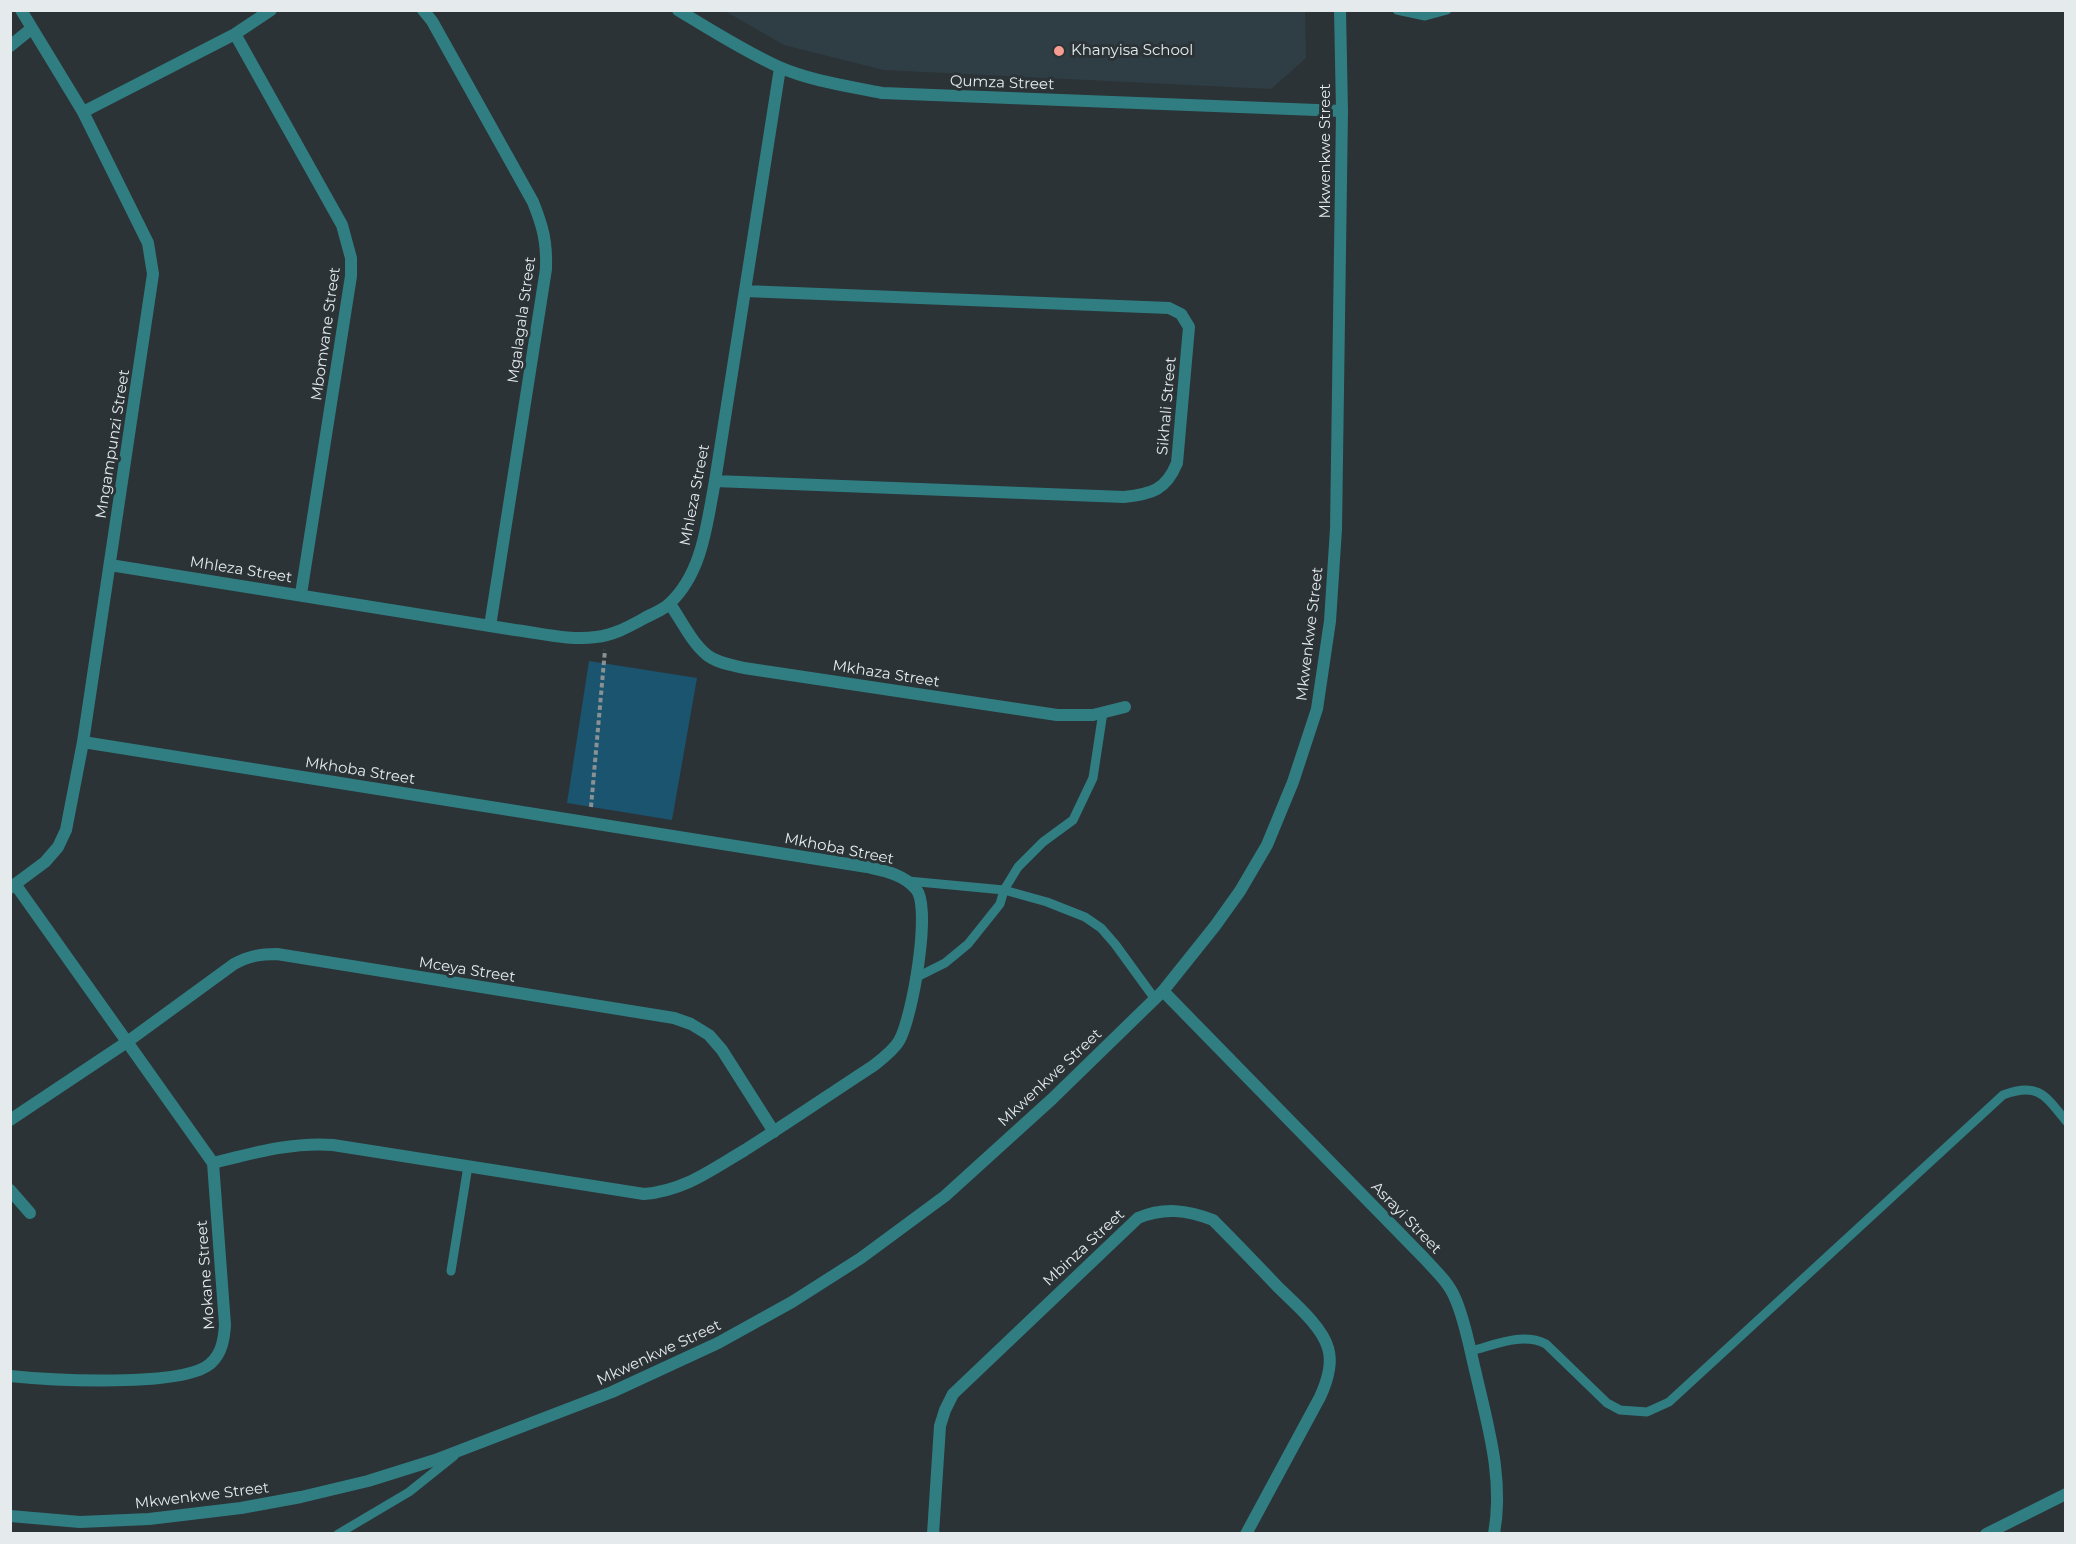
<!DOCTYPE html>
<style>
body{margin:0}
#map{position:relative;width:2076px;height:1544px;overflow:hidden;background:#2b3337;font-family:Montserrat,sans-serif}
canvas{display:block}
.frame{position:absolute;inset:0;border:12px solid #e5eaed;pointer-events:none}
</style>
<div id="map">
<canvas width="2076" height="1544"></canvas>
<div class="frame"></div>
</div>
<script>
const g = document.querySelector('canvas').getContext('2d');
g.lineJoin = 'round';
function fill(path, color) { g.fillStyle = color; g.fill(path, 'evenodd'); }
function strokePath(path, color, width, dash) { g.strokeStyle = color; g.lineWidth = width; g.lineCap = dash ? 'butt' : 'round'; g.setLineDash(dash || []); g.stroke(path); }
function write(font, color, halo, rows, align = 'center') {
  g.font = font + ' Montserrat,sans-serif'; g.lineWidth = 6; g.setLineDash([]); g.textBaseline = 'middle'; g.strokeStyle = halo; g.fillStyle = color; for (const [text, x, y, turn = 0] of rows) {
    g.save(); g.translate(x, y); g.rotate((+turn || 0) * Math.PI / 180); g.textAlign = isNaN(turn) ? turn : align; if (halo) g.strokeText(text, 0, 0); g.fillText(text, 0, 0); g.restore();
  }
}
const built = new Path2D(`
 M 725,11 L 1305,11 L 1306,58 L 1271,89 L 884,70 L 784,45 Z`);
const green = new Path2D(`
 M 589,661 L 697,678 L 672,820 L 567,803 Z`);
const path = new Path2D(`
 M 591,807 L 605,650`);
const service = new Path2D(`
 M 1397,10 L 1425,16 L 1447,10
 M 908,881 L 1004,890 L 1047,902 L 1085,917 L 1101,928 L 1115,944 L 1155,999
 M 915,978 L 945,963 L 968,944 L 1000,904 L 1004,890 L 1018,867 L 1043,842 L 1073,820 L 1093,778 L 1103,712
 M 451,1271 L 468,1166
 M 1471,1351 C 1495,1345 1522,1332 1546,1344 L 1607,1403 L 1620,1410 L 1647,1412 L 1669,1402 L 2003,1095 C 2038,1082 2045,1095 2066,1121
 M 338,1534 L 409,1492 L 454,1456`);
const minor = new Path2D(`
 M 423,10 L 432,21 L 533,202 C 543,227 547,242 546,269 L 490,626
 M 678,10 C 711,30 744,51 779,67 C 811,81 848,86 882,93 L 1342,111
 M 235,34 L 342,225 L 351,258 L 351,276 L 301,594
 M 10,46 L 31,29
 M 83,112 L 235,34 L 271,10
 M 715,481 L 1124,497 C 1152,494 1166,490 1177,463 L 1189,327 L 1181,314 L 1169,308 L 745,291
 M 110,565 L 515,630 C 541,633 570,641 596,637 C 614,635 628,627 643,619 C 651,614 664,610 670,603 C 703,572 707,522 715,481 L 780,68
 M 670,604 C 681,620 692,643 707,655 C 717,663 732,665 744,668 L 1057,715 L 1093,715 L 1125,707
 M 83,742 L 867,867 C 885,871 903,874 916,889 C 932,908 912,1019 899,1041 C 893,1051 882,1059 873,1066 C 830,1094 788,1123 745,1150 C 711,1170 684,1191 644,1194 L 333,1145 C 291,1142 254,1153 213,1163
 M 10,888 L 45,862 L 58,847 L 66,830 L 83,742 L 153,274 L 148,243 L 83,112 L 21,10
 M 1163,991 L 1424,1258 C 1435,1270 1449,1283 1455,1298 C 1465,1320 1470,1350 1476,1374 C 1488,1427 1504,1479 1494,1534
 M 10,1120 L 127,1042 L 234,964 C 249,956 260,954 277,954 L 674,1018 L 691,1024 L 709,1035 L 722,1050 L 774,1132
 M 10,1190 L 30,1213
 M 10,1376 C 49,1380 185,1388 211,1363 C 222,1353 224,1339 225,1325 L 213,1163 L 15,884
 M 933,1534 L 940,1426 L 945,1410 L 953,1394 L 1138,1218 C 1164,1207 1187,1210 1213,1220 C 1235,1242 1256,1264 1278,1287 C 1294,1303 1322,1326 1328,1348 C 1333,1364 1327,1382 1320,1397 L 1246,1534
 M 1986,1534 L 2066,1494`);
const tertiary = new Path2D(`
 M 10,1516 L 80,1522 L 149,1519 L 241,1508 L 301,1497 L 368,1481 L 435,1460 L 612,1392 L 718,1343 L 792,1302 L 861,1258 L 945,1196 L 1052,1099 L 1163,991 L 1215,926 L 1240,891 L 1267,845 L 1293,782 L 1317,709 L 1330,621 L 1336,529 L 1342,111 L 1340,10`);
const markers = [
 [1059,51,6,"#f59d90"]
];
const poiNames = [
 ["Khanyisa School",1071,51]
];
const streetNames = [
 ["Qumza Street",1002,83,2],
 ["Mkwenkwe Street",1326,151,-90],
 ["Mgalagala Street",522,320,-82],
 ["Mbomvane Street",326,334,-82],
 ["Sikhali Street",1167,406,-85],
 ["Mngampunzi Street",113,444,-81],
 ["Mhleza Street",695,495,-79],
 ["Mhleza Street",241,570,9],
 ["Mkwenkwe Street",1310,634,-83],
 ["Mkhaza Street",886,674,9],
 ["Mkhoba Street",360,771,9],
 ["Mkhoba Street",839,849,11],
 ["Mceya Street",467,970,9],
 ["Mkwenkwe Street",1050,1078,-43],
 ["Asrayi Street",1406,1218,46],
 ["Mbinza Street",1084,1248,-43],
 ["Mokane Street",206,1275,-94],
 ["Mkwenkwe Street",659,1353,-25],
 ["Mkwenkwe Street",202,1496,-7]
];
fill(built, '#2f3e45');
fill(green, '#1b546e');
strokePath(path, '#8a9194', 4, [4.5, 3]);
strokePath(service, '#307e82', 9);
strokePath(minor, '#307e82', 12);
strokePath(tertiary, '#307e82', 12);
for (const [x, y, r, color] of markers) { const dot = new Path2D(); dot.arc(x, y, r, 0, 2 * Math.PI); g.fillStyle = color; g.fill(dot); strokePath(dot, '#2b3337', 2); }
write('15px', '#e5eaed', '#2b3337', poiNames, 'left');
write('15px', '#e5eaed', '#2b3337', streetNames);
</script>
